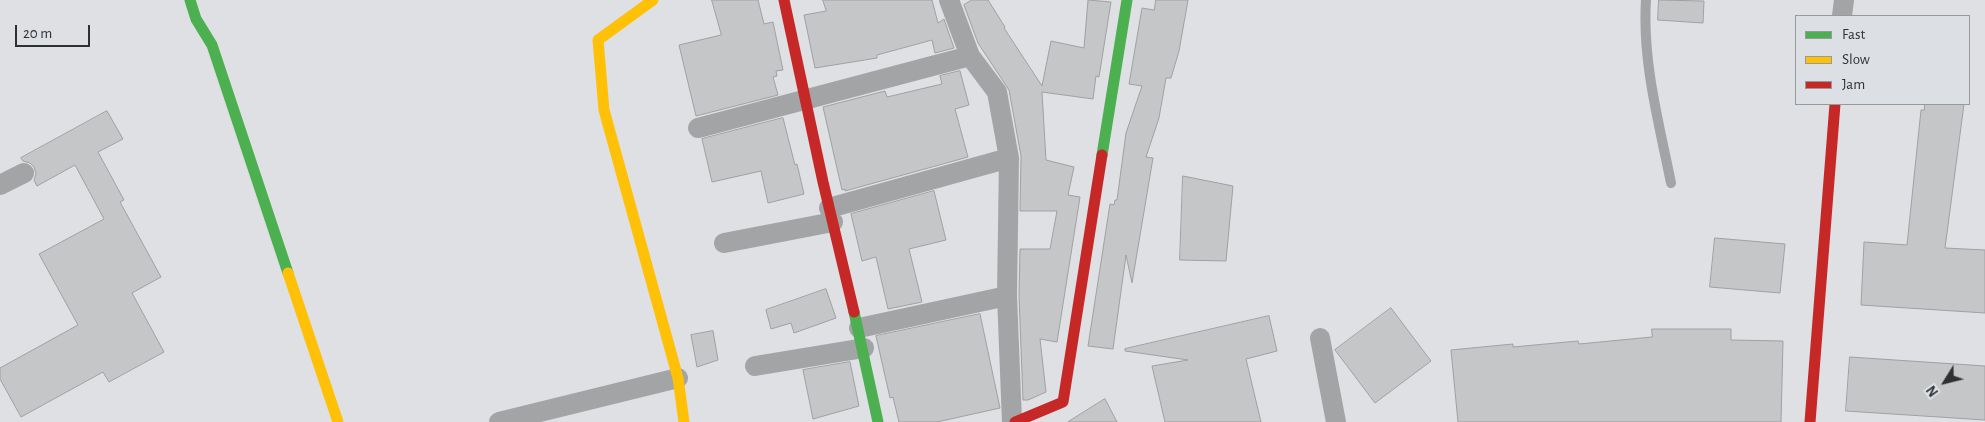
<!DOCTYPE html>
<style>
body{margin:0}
#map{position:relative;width:1985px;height:422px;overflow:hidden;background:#dee0e3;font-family:"Alegreya Sans",sans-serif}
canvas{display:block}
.legend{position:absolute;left:1795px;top:15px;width:175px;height:90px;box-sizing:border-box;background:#dce0e5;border:1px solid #979a9d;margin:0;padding:6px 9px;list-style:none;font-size:15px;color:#2f3032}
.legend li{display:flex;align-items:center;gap:10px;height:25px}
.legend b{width:25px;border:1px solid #979a9d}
.north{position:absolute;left:1920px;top:357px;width:50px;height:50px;-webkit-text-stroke:4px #dce0e5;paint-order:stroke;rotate:234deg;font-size:14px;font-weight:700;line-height:20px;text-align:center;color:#2f3032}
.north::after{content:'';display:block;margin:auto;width:18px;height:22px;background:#2f3032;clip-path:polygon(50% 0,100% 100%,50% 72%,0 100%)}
.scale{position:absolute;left:15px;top:25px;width:75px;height:22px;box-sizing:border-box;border:2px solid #2f3032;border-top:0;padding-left:6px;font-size:15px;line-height:18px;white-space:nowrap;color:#2f3032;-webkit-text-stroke:4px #dce0e5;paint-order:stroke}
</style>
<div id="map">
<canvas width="1985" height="422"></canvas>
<ul class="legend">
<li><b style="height:6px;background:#4caf50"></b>Fast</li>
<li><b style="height:6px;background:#ffc107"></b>Slow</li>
<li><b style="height:6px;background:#c62828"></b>Jam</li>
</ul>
<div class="north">N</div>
<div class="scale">20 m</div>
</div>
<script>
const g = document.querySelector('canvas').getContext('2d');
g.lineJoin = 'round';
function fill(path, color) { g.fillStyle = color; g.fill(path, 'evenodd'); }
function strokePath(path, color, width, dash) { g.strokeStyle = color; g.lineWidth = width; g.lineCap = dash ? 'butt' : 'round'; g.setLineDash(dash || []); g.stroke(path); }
const building = new Path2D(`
 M 712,0 L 758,0 L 764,24 L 773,22 L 783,70 L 776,71 L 777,76 L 773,77 L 778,95 L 696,116 L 679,45 L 721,35 Z
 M 823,0 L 932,0 L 938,23 L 944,19 L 954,48 L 935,53 L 932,40 L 877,55 L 877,58 L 815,68 L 804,15 L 826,11 Z
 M 972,0 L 988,0 L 1005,27 L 1004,28 L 1042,86 L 1051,41 L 1084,48 L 1088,0 L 1111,2 L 1099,77 L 1096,76 L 1093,99 L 1042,92 L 1046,160 L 1074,167 L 1068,195 L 1080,197 L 1057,342 L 1040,339 L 1046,392 L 1028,400 L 1023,400 L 1019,296 L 1020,249 L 1050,249 L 1057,211 L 1020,211 L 1021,156 L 1009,90 L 978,43 L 964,5 Z
 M 1156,0 L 1188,0 L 1179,51 L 1171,78 L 1166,78 L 1159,118 L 1146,157 L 1153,158 L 1132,283 L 1126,255 L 1113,349 L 1088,346 L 1110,204 L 1114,205 L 1115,200 L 1117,200 L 1126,133 L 1142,86 L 1129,84 L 1142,8 L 1154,10 Z
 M 1659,0 L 1704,1 L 1703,23 L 1658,20 Z
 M 960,71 L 969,105 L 955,109 L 968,157 L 845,191 L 845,189 L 842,190 L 823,107 L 885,91 L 887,97 L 942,84 L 940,76 Z
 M 1925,104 L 1964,104 L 1945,248 L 1985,250 L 1985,313 L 1861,305 L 1864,242 L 1907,245 L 1921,110 L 1924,110 Z
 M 107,111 L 123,139 L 98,152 L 124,200 L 120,202 L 161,277 L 132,293 L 164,352 L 109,382 L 103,372 L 21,417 L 0,379 L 0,368 L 78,325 L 39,254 L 104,219 L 75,165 L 37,186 L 34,180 L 36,174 L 34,167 L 30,163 L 23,161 L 21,158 Z
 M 783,118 L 795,165 L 797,164 L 804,194 L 768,203 L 761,171 L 712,182 L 702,139 Z
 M 1183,176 L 1233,186 L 1226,261 L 1180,260 Z
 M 934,191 L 946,240 L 909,249 L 922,302 L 888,309 L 876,257 L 862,261 L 851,214 Z
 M 1715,238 L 1785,244 L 1780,293 L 1710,287 Z
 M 826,289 L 836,318 L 794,333 L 791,323 L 771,329 L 766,310 Z
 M 1391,308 L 1431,361 L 1375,403 L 1335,350 Z
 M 980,314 L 1000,408 L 937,422 L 899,422 L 893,397 L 890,398 L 876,336 Z
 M 1269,316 L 1277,351 L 1246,359 L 1261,422 L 1165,422 L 1152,366 L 1188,360 L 1125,351 L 1125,349 Z
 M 1652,329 L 1731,329 L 1731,340 L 1783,341 L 1781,422 L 1458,422 L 1451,350 L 1513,344 L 1513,347 L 1578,341 L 1579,344 L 1652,337 Z
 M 713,331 L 718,360 L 697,367 L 691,335 Z
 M 1850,357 L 1985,366 L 1985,420 L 1846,411 Z
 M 850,362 L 859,406 L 813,419 L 803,370 Z
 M 1105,399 L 1117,422 L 1068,422 Z`);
const lane = new Path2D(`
 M 1646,0 C 1642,61 1659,123 1671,183`);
const street = new Path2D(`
 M 949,0 L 970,56 L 997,92 L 1009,158 L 1007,296 L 1012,422
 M 1842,16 L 1844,0
 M 698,128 L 970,56
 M 0,185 L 24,173
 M 829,208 L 1009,158
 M 724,243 L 833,222
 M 859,328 L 1007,296
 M 1320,338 L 1336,422
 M 755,366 L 864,348
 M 499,422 L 678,378`);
const fast = new Path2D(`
 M 190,0 L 196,19 L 212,45 L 288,273
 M 1102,155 L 1127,0
 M 854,312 L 878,422`);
const slow = new Path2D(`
 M 653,0 L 598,40 L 604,110 L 678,378 L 684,422
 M 288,273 L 338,422`);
const jam = new Path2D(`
 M 784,0 L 823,182 L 854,312
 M 1015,422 L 1063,402 L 1102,155
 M 1810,422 L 1835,104`);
fill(building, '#c4c6c8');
strokePath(building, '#9fa0a2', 1);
strokePath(lane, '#a2a4a5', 10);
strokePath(street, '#a2a4a5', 20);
strokePath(fast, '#4caf50', 11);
strokePath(slow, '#ffc107', 11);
strokePath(jam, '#c62828', 11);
</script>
